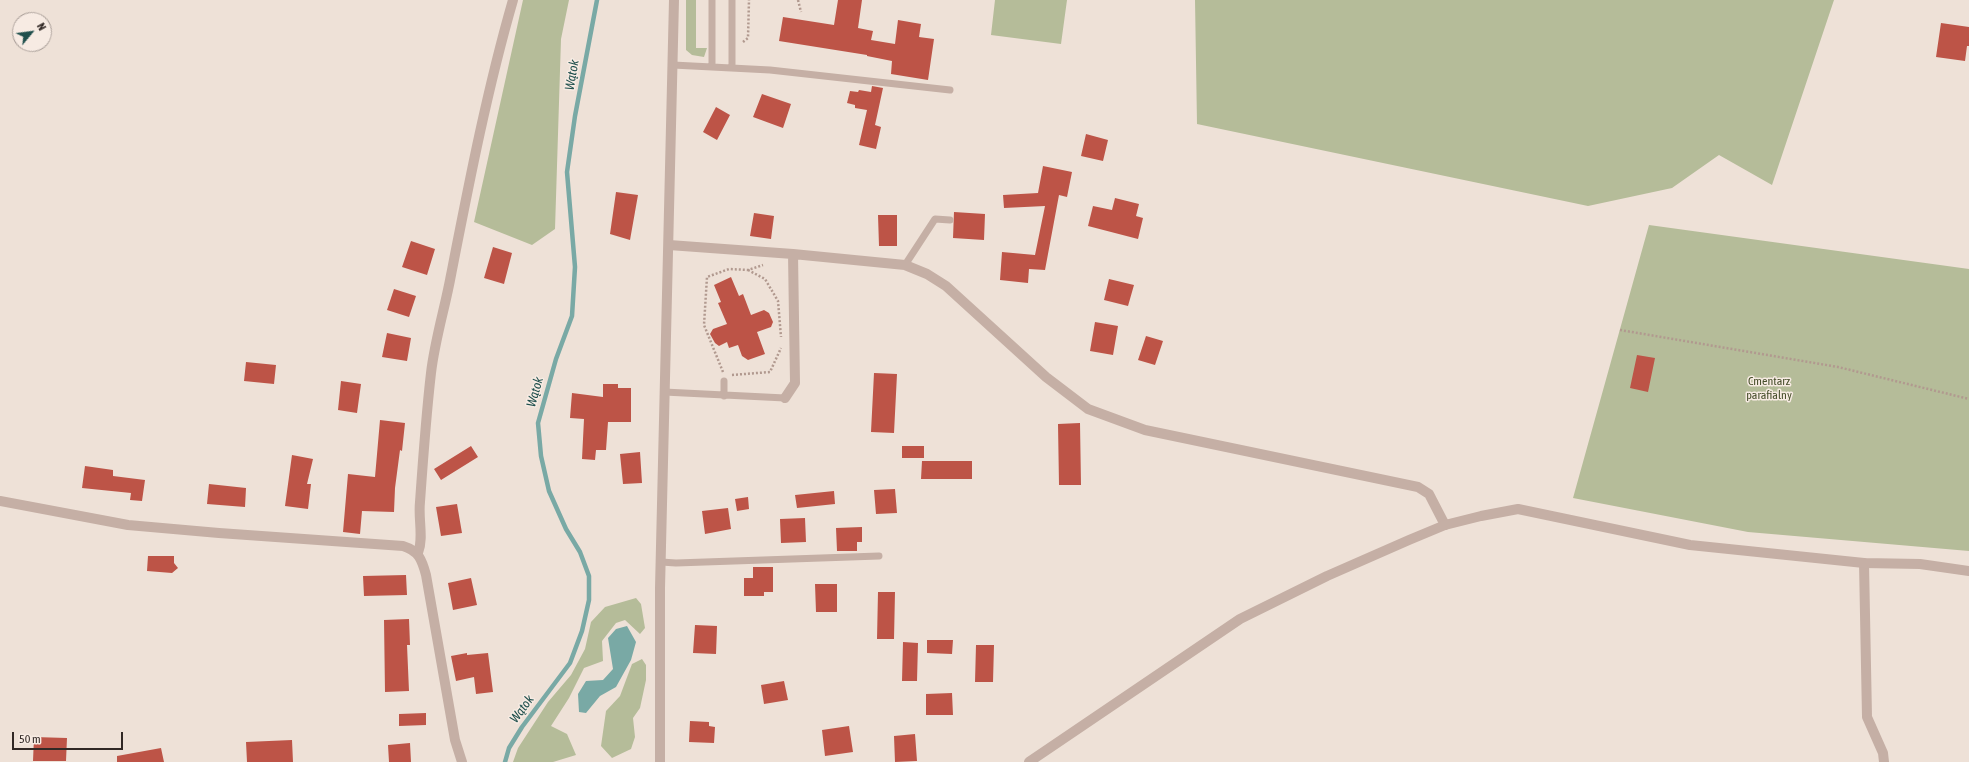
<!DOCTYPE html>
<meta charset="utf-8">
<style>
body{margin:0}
#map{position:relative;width:1969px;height:762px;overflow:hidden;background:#eee1d7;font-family:"Asap Condensed",sans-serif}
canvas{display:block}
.north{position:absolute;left:12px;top:12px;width:40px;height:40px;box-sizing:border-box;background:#f7ebe3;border:1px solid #a89d97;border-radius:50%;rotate:61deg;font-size:11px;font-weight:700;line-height:16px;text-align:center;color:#312825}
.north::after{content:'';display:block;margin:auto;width:14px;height:18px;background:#1f4f4c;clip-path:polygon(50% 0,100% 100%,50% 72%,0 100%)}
.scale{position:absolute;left:12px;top:732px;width:111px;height:18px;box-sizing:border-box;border:2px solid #312825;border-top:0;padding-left:5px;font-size:12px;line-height:14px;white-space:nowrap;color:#312825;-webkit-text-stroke:3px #f7ebe3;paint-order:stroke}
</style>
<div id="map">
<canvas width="1969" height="762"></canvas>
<div class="north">N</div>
<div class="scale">50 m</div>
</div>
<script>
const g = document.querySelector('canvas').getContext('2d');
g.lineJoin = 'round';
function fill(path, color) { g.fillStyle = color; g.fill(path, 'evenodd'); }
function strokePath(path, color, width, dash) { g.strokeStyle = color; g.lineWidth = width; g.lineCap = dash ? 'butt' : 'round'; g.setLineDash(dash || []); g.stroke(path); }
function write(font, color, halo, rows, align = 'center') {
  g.font = font + ' "Asap Condensed",sans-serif'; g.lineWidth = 3; g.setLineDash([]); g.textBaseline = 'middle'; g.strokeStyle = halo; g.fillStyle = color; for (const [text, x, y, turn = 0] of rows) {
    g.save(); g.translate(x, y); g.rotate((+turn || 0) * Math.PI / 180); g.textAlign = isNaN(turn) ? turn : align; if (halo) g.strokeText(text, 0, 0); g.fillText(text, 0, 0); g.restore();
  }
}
const green = new Path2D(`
 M 523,0 L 569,0 L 561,39 L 555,229 L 532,245 L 474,222 Z
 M 686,0 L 696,0 L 696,48 L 707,48 L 704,57 L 692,55 L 686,50 Z
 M 995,0 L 1067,0 L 1061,44 L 991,35 Z
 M 1195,0 L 1834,0 L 1772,185 L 1719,155 L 1672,188 L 1588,206 L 1197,124 Z
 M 1649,225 L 1969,269 L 1969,551 L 1748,532 L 1573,498 Z
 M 636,598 L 641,604 L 645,628 L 640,634 L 625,620 L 616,623 L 602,641 L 603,661 L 584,668 L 569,698 L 551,726 L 567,734 L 576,755 L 553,762 L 513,762 L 518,748 L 548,702 L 571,675 L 585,649 L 591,622 L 605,607 Z
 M 642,659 L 646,665 L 646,680 L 640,708 L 633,718 L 635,737 L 631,749 L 612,758 L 601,746 L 606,711 L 620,696 L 632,664 Z`);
const water = new Path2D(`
 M 627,626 L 636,642 L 631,660 L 616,687 L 600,696 L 586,713 L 579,712 L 578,694 L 586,681 L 603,680 L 613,669 L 608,638 L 616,629 Z`);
const stream = new Path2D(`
 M 505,762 L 509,748 L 522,727 L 570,663 L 582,631 L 589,600 L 589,576 L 580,552 L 566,529 L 549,491 L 541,456 L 538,423 L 556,359 L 572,316 L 575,267 L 567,172 L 575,116 L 597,0`);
const building = new Path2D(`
 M 838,0 L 862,0 L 858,28 L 873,31 L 871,40 L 895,44 L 898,20 L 921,24 L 919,37 L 934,39 L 928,80 L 891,74 L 892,61 L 867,56 L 867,55 L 779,41 L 783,17 L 834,25 Z
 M 1941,23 L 1969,27 L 1969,46 L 1967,46 L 1965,61 L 1936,57 Z
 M 872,86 L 883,88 L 875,125 L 881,127 L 876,149 L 859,145 L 867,110 L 855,108 L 855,105 L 847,103 L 850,91 L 858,92 L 859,90 L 871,92 Z
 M 762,94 L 791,104 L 783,128 L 753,117 Z
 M 716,107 L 730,115 L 717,140 L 703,132 Z
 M 1086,134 L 1108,140 L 1103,161 L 1081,156 Z
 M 1043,166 L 1072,172 L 1067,197 L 1059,195 L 1045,270 L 1029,269 L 1028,283 L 1000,280 L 1002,252 L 1035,255 L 1045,206 L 1004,208 L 1003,195 L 1038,193 Z
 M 616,192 L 638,195 L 630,240 L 610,234 Z
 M 1115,198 L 1139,204 L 1136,216 L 1143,218 L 1138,239 L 1088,226 L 1093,206 L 1112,210 Z
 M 954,212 L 985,214 L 984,240 L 953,238 Z
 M 754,213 L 774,216 L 771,239 L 750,236 Z
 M 878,215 L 897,215 L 897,246 L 879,246 Z
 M 411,241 L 435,249 L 427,275 L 402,267 Z
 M 493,247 L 512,253 L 504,284 L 484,278 Z
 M 731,277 L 739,296 L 743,294 L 751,315 L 764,310 L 769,313 L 773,322 L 771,327 L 757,332 L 765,354 L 748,360 L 742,356 L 738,345 L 729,348 L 727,342 L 719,346 L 715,343 L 710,334 L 713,329 L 727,324 L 718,303 L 721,302 L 714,285 Z
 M 1109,279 L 1134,285 L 1128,306 L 1104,300 Z
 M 394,289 L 416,296 L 409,317 L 387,310 Z
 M 1095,322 L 1118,326 L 1113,355 L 1090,351 Z
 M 387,333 L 411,338 L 407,361 L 382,357 Z
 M 1146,336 L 1163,341 L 1155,365 L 1138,360 Z
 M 1637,355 L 1655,358 L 1648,392 L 1630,388 Z
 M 246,362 L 276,365 L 274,384 L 244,381 Z
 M 874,373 L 897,374 L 894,433 L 871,432 Z
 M 341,381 L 361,384 L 357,413 L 338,410 Z
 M 603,384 L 618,384 L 618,388 L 631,388 L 631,422 L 608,422 L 606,450 L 596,450 L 595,460 L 582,459 L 584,419 L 570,418 L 572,393 L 603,397 Z
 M 380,420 L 405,423 L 402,451 L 400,450 L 395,488 L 394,512 L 362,511 L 360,534 L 343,532 L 348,474 L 375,477 Z
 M 1080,423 L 1081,485 L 1059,485 L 1058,424 Z
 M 471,446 L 478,457 L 441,480 L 434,469 Z
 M 902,446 L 924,446 L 924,458 L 902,458 Z
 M 640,452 L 642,483 L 623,484 L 620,454 Z
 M 292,455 L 313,459 L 307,484 L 311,484 L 308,509 L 285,506 Z
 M 922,461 L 972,461 L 972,479 L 921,479 Z
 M 85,466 L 113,470 L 113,476 L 145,480 L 142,501 L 130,500 L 131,493 L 82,488 Z
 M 209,484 L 246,488 L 245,507 L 207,504 Z
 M 895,489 L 897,513 L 876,514 L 874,490 Z
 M 834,491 L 835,504 L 797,508 L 795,495 Z
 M 748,497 L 749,509 L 737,511 L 735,499 Z
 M 457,504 L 462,533 L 441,536 L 436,507 Z
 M 728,508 L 731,529 L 705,534 L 702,511 Z
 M 805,518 L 806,542 L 781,543 L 780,519 Z
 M 862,527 L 862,542 L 857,542 L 857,551 L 837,551 L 836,528 Z
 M 148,556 L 174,556 L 174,563 L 178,568 L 172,573 L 147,571 Z
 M 753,567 L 773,567 L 773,592 L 764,592 L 764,596 L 744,596 L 744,578 L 753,578 Z
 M 406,575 L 407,595 L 364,596 L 363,576 Z
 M 471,578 L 477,605 L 453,610 L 448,583 Z
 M 815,584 L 837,584 L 837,612 L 816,612 Z
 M 878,592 L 895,592 L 894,639 L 877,639 Z
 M 409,619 L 410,645 L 407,645 L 409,691 L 385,692 L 384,620 Z
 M 695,625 L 717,626 L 716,654 L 693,653 Z
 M 927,640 L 953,640 L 952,654 L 927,653 Z
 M 903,642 L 918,643 L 917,681 L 902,681 Z
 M 976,645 L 994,645 L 993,682 L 975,682 Z
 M 467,653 L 467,655 L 488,653 L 493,692 L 476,694 L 474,677 L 456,681 L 451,656 Z
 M 784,681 L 788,700 L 764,704 L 761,685 Z
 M 952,693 L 953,715 L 926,715 L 926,694 Z
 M 426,713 L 426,725 L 399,726 L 399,714 Z
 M 690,721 L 709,722 L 709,726 L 715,727 L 714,743 L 689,742 Z
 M 849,726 L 853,752 L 825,756 L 822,730 Z
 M 915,734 L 917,761 L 895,762 L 894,736 Z
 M 34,737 L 67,738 L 66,761 L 33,761 Z
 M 292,740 L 293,762 L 247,762 L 246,742 Z
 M 410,743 L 411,762 L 389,762 L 388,745 Z
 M 161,748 L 164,762 L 117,762 L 117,756 Z`);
const path = new Path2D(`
 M 798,0 L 801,12
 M 743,42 L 748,38 L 749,0
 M 748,270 L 765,279 L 778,301 L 781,337
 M 1620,330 L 1838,367 L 1969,399
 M 723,372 L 704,325 L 707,277 L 729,269 L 748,270 L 763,265
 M 732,375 L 770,372 L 781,348`);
const service = new Path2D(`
 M 673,65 L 770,70 L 950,90
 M 712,67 L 712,0
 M 732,68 L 732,0
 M 905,265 L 935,219 L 950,220
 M 664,392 L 785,398
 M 724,396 L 724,381
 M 661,562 L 676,563 L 879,556`);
const minor = new Path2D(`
 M 669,245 L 793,254 L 905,265 L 927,274 L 946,286 L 1046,377 L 1088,409 L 1145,430 L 1418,487 L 1429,494 L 1445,525
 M 785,398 L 795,383 L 793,254
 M 0,501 L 128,525 L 219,533 L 403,546 C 419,551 422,560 426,575 L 455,740 L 462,762
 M 418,553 C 424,538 418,519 420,502 C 423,459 426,416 431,373 C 435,339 445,308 451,275 C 469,183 487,90 513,0
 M 1864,563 L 1867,717 L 1883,753 L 1884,762`);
const tertiary = new Path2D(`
 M 660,762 L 660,588 L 674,0
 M 1029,762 L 1240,619 L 1327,576 L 1409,540 L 1445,525 L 1481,516 L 1518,509 L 1690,545 L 1864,563 L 1920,564 L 1969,571`);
const parkNames = [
 ["Cmentarz",1769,381],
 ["parafialny",1769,395]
];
const waterNames = [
 ["Wątok",572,75,-80],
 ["Wątok",535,392,-74],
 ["Wątok",522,709,-54]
];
fill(green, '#b5bc99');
fill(water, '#79a9a5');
strokePath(stream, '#79a9a5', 4.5);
fill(building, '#bd5447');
strokePath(path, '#b1998f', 2.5, [2, 2]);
strokePath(service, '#c5afa5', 7);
strokePath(minor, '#c5afa5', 10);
strokePath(tertiary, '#c5afa5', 10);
write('12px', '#464e2b', '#f7ebe3', parkNames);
write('italic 13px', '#1f4f4c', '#f7ebe3', waterNames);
</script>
